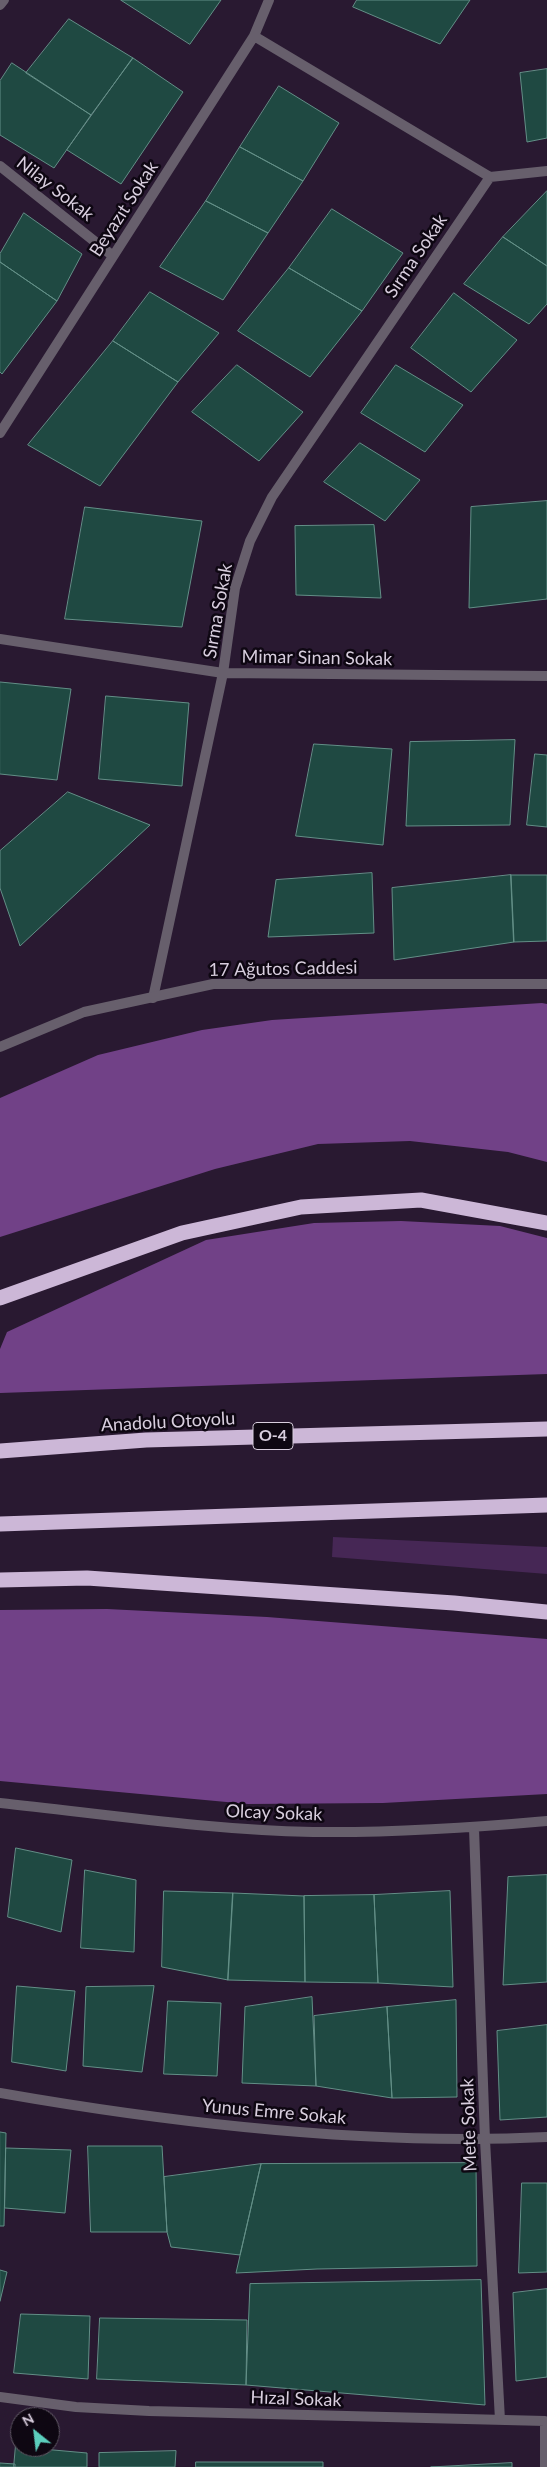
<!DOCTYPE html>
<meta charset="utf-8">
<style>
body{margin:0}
#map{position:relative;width:547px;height:2467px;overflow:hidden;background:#291931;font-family:Lato,sans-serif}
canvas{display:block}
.north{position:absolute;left:10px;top:2407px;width:50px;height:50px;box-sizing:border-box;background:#0e0712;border:1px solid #5f5764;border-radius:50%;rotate:331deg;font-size:14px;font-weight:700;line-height:20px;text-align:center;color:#d8cede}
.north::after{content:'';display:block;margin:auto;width:18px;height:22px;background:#5bcebc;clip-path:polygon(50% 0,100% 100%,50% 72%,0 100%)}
</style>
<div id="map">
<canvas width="547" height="2467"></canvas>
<div class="north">N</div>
</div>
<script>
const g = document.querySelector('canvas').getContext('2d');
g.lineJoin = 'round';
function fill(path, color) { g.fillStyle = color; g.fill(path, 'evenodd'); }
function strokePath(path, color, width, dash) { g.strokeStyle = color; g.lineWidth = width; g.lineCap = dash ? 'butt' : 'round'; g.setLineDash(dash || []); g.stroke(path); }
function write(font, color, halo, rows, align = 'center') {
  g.font = font + ' Lato,sans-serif'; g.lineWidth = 5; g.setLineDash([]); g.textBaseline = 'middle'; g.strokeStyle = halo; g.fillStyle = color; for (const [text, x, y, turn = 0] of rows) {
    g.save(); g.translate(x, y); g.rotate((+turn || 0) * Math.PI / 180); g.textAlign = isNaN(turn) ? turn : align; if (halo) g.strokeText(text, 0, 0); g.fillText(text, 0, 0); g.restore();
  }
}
const green = new Path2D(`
 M 333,1537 L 547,1547 L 547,1574 L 332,1557 Z`);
const forest = new Path2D(`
 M 542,1003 L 547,1004 L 547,1162 L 508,1152 L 410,1141 L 318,1144 L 215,1169 L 0,1237 L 0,1098 L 98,1055 L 202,1030 L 272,1020 Z
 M 401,1221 L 500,1226 L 547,1238 L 547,1374 L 0,1393 L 0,1349 L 7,1332 L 206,1240 L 314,1223 Z
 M 107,1609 L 267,1617 L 547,1639 L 547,1794 L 383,1803 L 248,1804 L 0,1781 L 0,1610 Z`);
const building = new Path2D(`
 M 121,0 L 221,0 L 190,44 Z
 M 357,0 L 470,0 L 440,44 L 353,7 Z
 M 69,19 L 133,58 L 91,115 L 26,73 Z
 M 133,58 L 183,92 L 121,184 L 67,150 Z
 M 12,63 L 91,115 L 54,168 L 0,135 L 0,81 Z
 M 547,69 L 547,138 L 527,142 L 520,73 Z
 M 279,86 L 339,123 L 303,181 L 240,147 Z
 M 240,147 L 303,181 L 268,233 L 206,201 Z
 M 547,191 L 547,266 L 503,237 Z
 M 206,201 L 268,233 L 223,300 L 160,267 Z
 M 332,209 L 403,253 L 362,311 L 289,268 Z
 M 24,213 L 82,254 L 57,301 L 0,262 L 0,254 Z
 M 503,237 L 547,266 L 547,304 L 529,324 L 464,284 Z
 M 0,262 L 57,301 L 2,374 L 0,372 Z
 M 289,268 L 362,311 L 310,377 L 238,331 Z
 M 150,292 L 219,333 L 178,382 L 113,341 Z
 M 454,293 L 517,340 L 471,392 L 411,348 Z
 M 113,341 L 178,382 L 100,486 L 28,445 Z
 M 237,365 L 303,412 L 259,461 L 192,412 Z
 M 396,365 L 463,405 L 425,452 L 361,413 Z
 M 360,443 L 420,480 L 385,521 L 324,482 Z
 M 547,501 L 547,599 L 469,608 L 471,507 Z
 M 85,507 L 202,521 L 182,627 L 65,619 Z
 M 374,525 L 381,598 L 296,595 L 295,526 Z
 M 0,682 L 71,689 L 57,780 L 0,774 Z
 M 106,696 L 189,703 L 182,786 L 99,779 Z
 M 515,740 L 510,825 L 406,826 L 410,742 Z
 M 314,744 L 392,749 L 383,845 L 296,836 Z
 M 535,754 L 547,755 L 547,827 L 527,825 Z
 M 68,792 L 150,825 L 20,946 L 0,888 L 0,851 Z
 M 372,873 L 374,933 L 268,937 L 276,880 Z
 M 511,875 L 514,942 L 394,960 L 392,888 Z
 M 511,875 L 547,875 L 547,941 L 514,942 Z
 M 16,1848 L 72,1860 L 61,1932 L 8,1917 Z
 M 85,1870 L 136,1880 L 134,1952 L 81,1948 Z
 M 547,1875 L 547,1982 L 503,1985 L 508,1877 Z
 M 164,1891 L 233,1893 L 228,1980 L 162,1967 Z
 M 450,1891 L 453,1987 L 378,1983 L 374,1895 Z
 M 233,1893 L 304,1896 L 305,1982 L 228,1980 Z
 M 374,1895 L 378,1983 L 305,1982 L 304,1896 Z
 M 17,1986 L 75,1991 L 66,2071 L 12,2062 Z
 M 154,1986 L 142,2072 L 83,2066 L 86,1987 Z
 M 312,1997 L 316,2086 L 242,2083 L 245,2007 Z
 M 456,2000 L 457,2097 L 392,2098 L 387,2007 Z
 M 168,2001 L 221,2003 L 217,2076 L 164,2074 Z
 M 387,2007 L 392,2098 L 316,2086 L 314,2016 Z
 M 547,2025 L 547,2117 L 500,2120 L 497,2031 Z
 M 0,2132 L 6,2133 L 4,2226 L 0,2226 Z
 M 88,2146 L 162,2146 L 167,2232 L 91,2232 Z
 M 6,2148 L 71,2150 L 65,2213 L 5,2208 Z
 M 476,2163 L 477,2266 L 317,2269 L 236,2273 L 261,2164 Z
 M 261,2164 L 240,2255 L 171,2247 L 167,2232 L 164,2177 Z
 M 522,2183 L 547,2183 L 547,2272 L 519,2273 Z
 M 0,2270 L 7,2272 L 0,2301 Z
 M 481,2280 L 485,2405 L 246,2385 L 250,2284 Z
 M 547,2289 L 547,2377 L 516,2381 L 513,2293 Z
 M 21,2314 L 90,2316 L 88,2379 L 14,2373 Z
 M 100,2318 L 247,2320 L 246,2385 L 97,2379 Z
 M 16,2444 L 20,2447 L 87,2453 L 87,2467 L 14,2467 Z
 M 176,2451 L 175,2467 L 99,2467 L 99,2453 Z
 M 196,2462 L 323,2462 L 323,2467 L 196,2467 Z
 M 0,2463 L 15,2464 L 15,2467 L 0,2467 Z
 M 512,2463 L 512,2467 L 431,2467 Z`);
const minor = new Path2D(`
 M 0,5 L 4,0
 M 254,36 L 490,177 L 547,171
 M 0,166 L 113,256
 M 0,433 L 254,36 L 269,0
 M 0,639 L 223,673 L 547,676
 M 153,998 L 223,673 L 235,588 L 250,541 L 272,497 L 490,177
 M 0,1803 C 104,1814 208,1830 313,1832 C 391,1833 469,1828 547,1821
 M 474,1828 L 485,2140 L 500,2420
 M 0,2093 C 177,2124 367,2146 547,2137
 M 0,2397 L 76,2407 L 149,2411 L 545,2421 L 545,2467`);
const tertiary = new Path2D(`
 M 0,1047 L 84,1012 L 213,984 L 547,984`);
const motorway = new Path2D(`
 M 0,1298 L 182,1233 L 301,1207 L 421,1200 L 547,1223
 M 0,1451 L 146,1440 L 547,1429
 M 0,1524 L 547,1505
 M 0,1580 L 87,1578 L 454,1603 L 547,1612`);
const shields = [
 [273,1436,40]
];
const shieldNames = [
 ["O-4",273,1436]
];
const streetNames = [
 ["Nilay Sokak",55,189,38],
 ["Beyazıt Sokak",124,209,-57],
 ["Sırma Sokak",416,256,-56],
 ["Sırma Sokak",218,611,-80],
 ["Mimar Sinan Sokak",317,658,1],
 ["17 Ağutos Caddesi",283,969,-1],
 ["Anadolu Otoyolu",168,1422,-3],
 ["Olcay Sokak",274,1813,2],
 ["Yunus Emre Sokak",274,2112,5],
 ["Mete Sokak",469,2125,-92],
 ["Hızal Sokak",296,2399,2]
];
fill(green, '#462755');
fill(forest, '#714187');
fill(building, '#1f4942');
strokePath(building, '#638f87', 1);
strokePath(minor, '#675f6c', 10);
strokePath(tertiary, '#675f6c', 10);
strokePath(motorway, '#ccb7d7', 15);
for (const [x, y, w] of shields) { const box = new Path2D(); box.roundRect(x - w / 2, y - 13.5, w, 27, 4); g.fillStyle = '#0e0712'; g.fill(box); strokePath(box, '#d8cede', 1); }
write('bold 16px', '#d8cede', null, shieldNames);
write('18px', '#d8cede', '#0e0712', streetNames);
</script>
